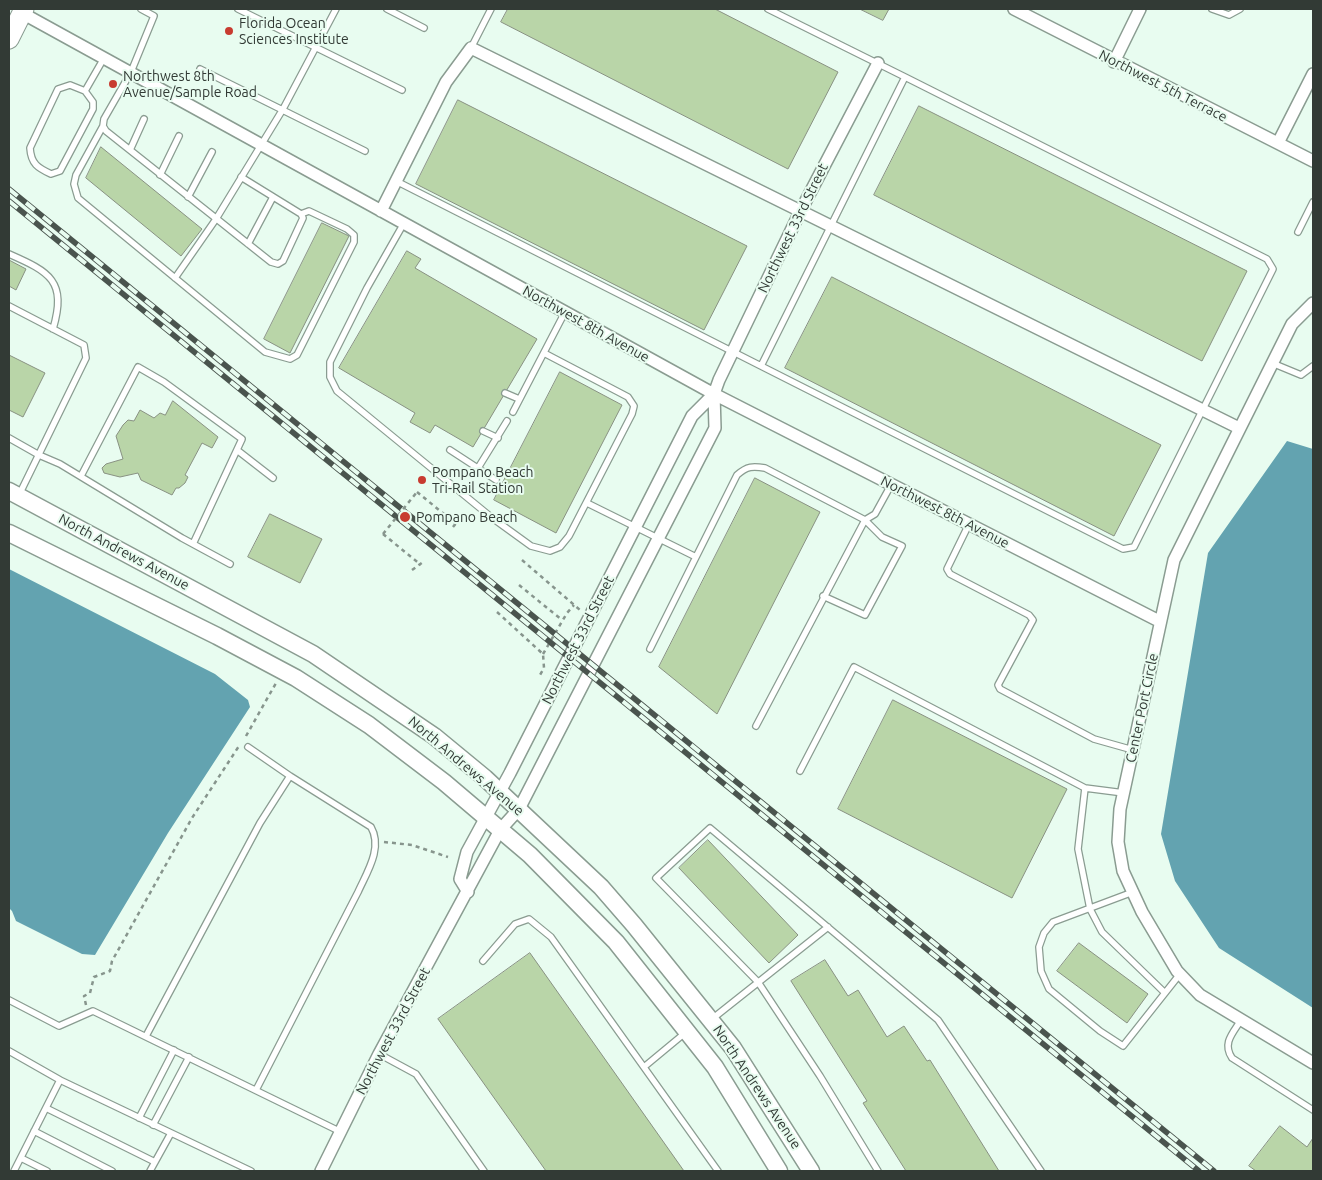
<!DOCTYPE html>
<style>
body{margin:0}
#map{position:relative;width:1322px;height:1180px;overflow:hidden;background:#e8fcf0;font-family:Ubuntu,sans-serif}
canvas{display:block}
.frame{position:absolute;inset:0;border:10px solid #323a35;pointer-events:none}
</style>
<div id="map">
<canvas width="1322" height="1180"></canvas>
<div class="frame"></div>
</div>
<script>
const g = document.querySelector('canvas').getContext('2d');
g.lineJoin = 'round';
function fill(path, color) { g.fillStyle = color; g.fill(path, 'evenodd'); }
function strokePath(path, color, width, dash) { g.strokeStyle = color; g.lineWidth = width; g.lineCap = dash ? 'butt' : 'round'; g.setLineDash(dash || []); g.stroke(path); }
function write(font, color, halo, rows, align = 'center') {
  g.font = font + ' Ubuntu,sans-serif'; g.lineWidth = 4; g.setLineDash([]); g.textBaseline = 'middle'; g.strokeStyle = halo; g.fillStyle = color; for (const [text, x, y, turn = 0] of rows) {
    g.save(); g.translate(x, y); g.rotate((+turn || 0) * Math.PI / 180); g.textAlign = isNaN(turn) ? turn : align; if (halo) g.strokeText(text, 0, 0); g.fillText(text, 0, 0); g.restore();
  }
}
const water = new Path2D(`
 M 1287,441 L 1313,449 L 1313,1008 L 1219,948 L 1175,881 L 1161,834 L 1208,553 Z
 M 9,569 L 215,674 L 248,700 L 250,707 L 168,833 L 95,955 L 82,954 L 16,921 L 12,911 L 9,908 Z`);
const building = new Path2D(`
 M 508,9 L 715,9 L 838,72 L 788,169 L 501,22 Z
 M 860,9 L 889,9 L 883,20 Z
 M 458,100 L 747,246 L 704,330 L 416,184 Z
 M 919,106 L 1247,271 L 1202,361 L 874,195 Z
 M 101,147 L 202,229 L 181,256 L 86,178 Z
 M 322,223 L 349,236 L 290,353 L 264,339 Z
 M 407,251 L 421,259 L 415,268 L 537,339 L 473,447 L 435,425 L 430,433 L 410,422 L 415,413 L 339,368 Z
 M 9,260 L 26,269 L 16,290 L 9,286 Z
 M 832,277 L 1161,445 L 1114,536 L 785,368 Z
 M 9,355 L 45,373 L 23,417 L 9,410 Z
 M 560,372 L 622,405 L 556,533 L 494,500 Z
 M 173,401 L 218,437 L 212,448 L 202,443 L 185,475 L 188,477 L 185,483 L 179,488 L 176,488 L 172,495 L 141,480 L 138,473 L 120,477 L 104,473 L 102,468 L 106,464 L 123,459 L 116,436 L 123,425 L 128,420 L 134,421 L 140,410 L 154,418 L 160,413 L 165,415 Z
 M 755,478 L 820,512 L 717,714 L 659,667 Z
 M 270,514 L 322,539 L 300,583 L 248,557 Z
 M 893,700 L 1067,789 L 1012,898 L 838,809 Z
 M 708,840 L 798,935 L 769,963 L 679,868 Z
 M 1079,943 L 1148,994 L 1127,1023 L 1057,971 Z
 M 530,953 L 684,1171 L 546,1171 L 438,1019 Z
 M 825,960 L 848,996 L 858,990 L 887,1037 L 904,1026 L 927,1061 L 930,1060 L 999,1171 L 906,1171 L 863,1103 L 867,1101 L 791,981 Z
 M 1280,1126 L 1307,1147 L 1313,1138 L 1313,1171 L 1256,1171 L 1249,1166 Z`);
const path = new Path2D(`
 M 417,492 L 455,523
 M 453,527 L 464,513
 M 383,534 L 421,565
 M 522,560 L 580,610
 M 412,570 L 423,562
 M 519,585 L 562,620
 M 497,612 L 543,654 L 544,668 L 540,675
 M 543,654 L 567,613 L 574,605
 M 246,736 L 276,683
 M 384,842 L 412,845 L 448,857
 M 86,1005 L 84,996 L 90,993 L 94,977 L 110,971 L 112,961 L 192,818 L 239,746`);
const lane = new Path2D(`
 M 141,9 L 154,16 L 131,72 L 104,119 L 103,126 L 106,131 L 271,262 L 278,264 L 283,261 L 303,218 L 301,214 L 241,177
 M 238,9 L 402,90
 M 387,9 L 424,28
 M 1212,9 L 1229,15 L 1240,9
 M 471,48 L 491,9
 M 200,69 L 365,151
 M 85,91 L 93,102 L 93,109 L 60,171 L 51,174 C 38,168 31,164 30,148 L 58,89 L 70,85 L 85,91 L 104,58
 M 103,126 L 76,175 L 74,184 L 78,198 L 265,352 L 290,359 L 297,355 L 354,242 L 354,235 L 347,229 L 309,211 L 301,214
 M 130,150 L 144,119
 M 160,175 L 179,136
 M 396,181 L 761,366 L 905,77 L 768,9
 M 188,197 L 212,152
 M 404,223 L 367,288 L 330,362 L 330,377 L 337,391 L 491,517 L 531,546 L 550,551 L 560,547 L 569,536 L 632,414 L 634,406 L 628,397 L 544,353
 M 1298,232 L 1313,202
 M 248,244 L 273,197
 M 9,254 C 50,272 67,281 53,329
 M 175,278 L 216,219 L 283,109 L 336,9
 M 9,306 L 84,345 L 86,358 L 19,495
 M 1272,363 L 1301,375 L 1313,366
 M 761,366 L 1123,549 L 1134,547 L 1273,269 L 1267,259 L 905,77
 M 505,393 L 519,399
 M 513,412 L 565,312
 M 483,431 L 498,438
 M 9,438 L 39,455 L 60,464 L 182,538 L 230,564
 M 237,450 L 273,478
 M 450,450 L 496,480
 M 478,468 L 507,421
 M 81,476 L 138,367 L 164,382 L 242,439 L 193,544
 M 587,503 L 696,557 L 650,649
 M 969,524 L 947,569 L 950,574 L 1029,615 L 1033,620 L 998,685 L 1000,689 L 1094,739 L 1133,750
 M 696,557 L 737,475 C 747,466 753,466 765,468 L 865,520 L 875,514 L 891,485
 M 756,726 L 865,520 L 882,537 L 902,546 L 865,615 L 823,596
 M 248,747 L 290,776
 M 800,771 L 854,667 L 1085,788
 M 1124,793 L 1085,788 L 1078,849 L 1090,909 L 1102,932 L 1165,993
 M 1133,892 L 1053,922 L 1044,933 L 1039,947 L 1041,971 L 1049,989 L 1100,1031 L 1123,1046 L 1180,974
 M 483,961 L 515,924 L 529,919 L 551,937 L 718,1171
 M 9,1000 L 59,1026 L 93,1011 L 341,1132
 M 712,1019 L 828,927
 M 1241,1020 C 1233,1033 1222,1043 1232,1058 L 1313,1110
 M 146,1036 L 260,823 L 290,776 L 371,827 C 383,848 367,872 358,892 L 256,1090
 M 9,1051 L 60,1080 L 14,1171
 M 379,1054 L 416,1074 L 484,1171
 M 644,1067 L 685,1033
 M 60,1080 L 251,1171
 M 46,1108 L 155,1162
 M 139,1118 L 174,1050
 M 153,1125 L 189,1057
 M 34,1131 L 112,1171
 M 21,1158 L 47,1171
 M 150,1171 L 171,1133
 M 878,1171 L 820,1076 L 758,982 L 656,878 L 710,828 L 938,1020 L 1041,1171`);
const street = new Path2D(`
 M 1014,9 L 1313,161
 M 20,10 L 22,13 L 714,394 L 1159,621
 M 1114,62 L 1140,9
 M 1278,143 L 1313,74
 M 381,211 L 446,82 L 471,48 L 1239,428
 M 1313,303 L 1292,324 L 1174,560 L 1120,809 L 1118,842 L 1123,871 L 1142,912 L 1177,971 L 1200,995 L 1313,1063
 M 468,892 L 460,879 L 467,852 L 510,773 L 692,416 L 714,394
 M 321,1171 L 379,1054 L 500,830 L 519,809 L 715,428 L 714,394 L 719,380 L 800,212 L 878,63`);
const secondary = new Path2D(`
 M 9,491 L 313,654 L 434,736 L 485,778 L 601,887 L 634,925 L 733,1048 L 811,1171
 M 9,533 L 217,636 L 296,678 L 369,725 L 444,782 L 530,855 L 616,942 L 715,1067 L 779,1171`);
const primary = new Path2D(`
 M 9,39 L 24,9`);
const rail = new Path2D(`
 M 9,189 L 1214,1171
 M 9,201 L 1199,1171`);
const pathBridge = new Path2D(`
 M 383,534 L 417,492`);
const markers = [
 [229,31,5,"#c83b30"],
 [113,84,5,"#c83b30"],
 [422,480,5,"#c83b30"],
 [405,517,6,"#c83b30"]
];
const poiNames = [
 ["Florida Ocean",239,23],
 ["Sciences Institute",239,39],
 ["Northwest 8th",123,76],
 ["Avenue/Sample Road",123,92],
 ["Pompano Beach",432,472],
 ["Tri-Rail Station",432,488],
 ["Pompano Beach",416,517]
];
const streetNames = [
 ["Northwest 5th Terrace",1163,86,27],
 ["Northwest 33rd Street",793,228,-64],
 ["Northwest 8th Avenue",586,324,29],
 ["Northwest 8th Avenue",945,512,27],
 ["North Andrews Avenue",124,552,28],
 ["Northwest 33rd Street",578,640,-63],
 ["Center Port Circle",1142,708,-78],
 ["North Andrews Avenue",466,766,40],
 ["Northwest 33rd Street",393,1031,-62],
 ["North Andrews Avenue",757,1087,56]
];
fill(water, '#63a3b0');
fill(building, '#b9d5a8');
strokePath(building, '#889182', 1);
strokePath(lane, '#8a9c91', 8);
strokePath(street, '#8a9c91', 14);
strokePath(secondary, '#8a9c91', 19);
strokePath(primary, '#8a9c91', 21);
strokePath(path, '#87958d', 2.5, [4, 4]);
strokePath(lane, '#fff', 5.5);
strokePath(street, '#fff', 11);
strokePath(secondary, '#fff', 16);
strokePath(primary, '#fff', 19);
strokePath(rail, '#4a544e', 5.5);
strokePath(rail, '#e8fcf0', 4, [11]);
strokePath(pathBridge, '#87958d', 2.5, [4, 4]);
for (const [x, y, r, color] of markers) { const dot = new Path2D(); dot.arc(x, y, r, 0, 2 * Math.PI); g.fillStyle = color; g.fill(dot); strokePath(dot, '#e8fcf0', 2); }
write('14px', '#323a35', '#e8fcf0', poiNames, 'left');
write('14px', '#323a35', '#e8fcf0', streetNames);
</script>
